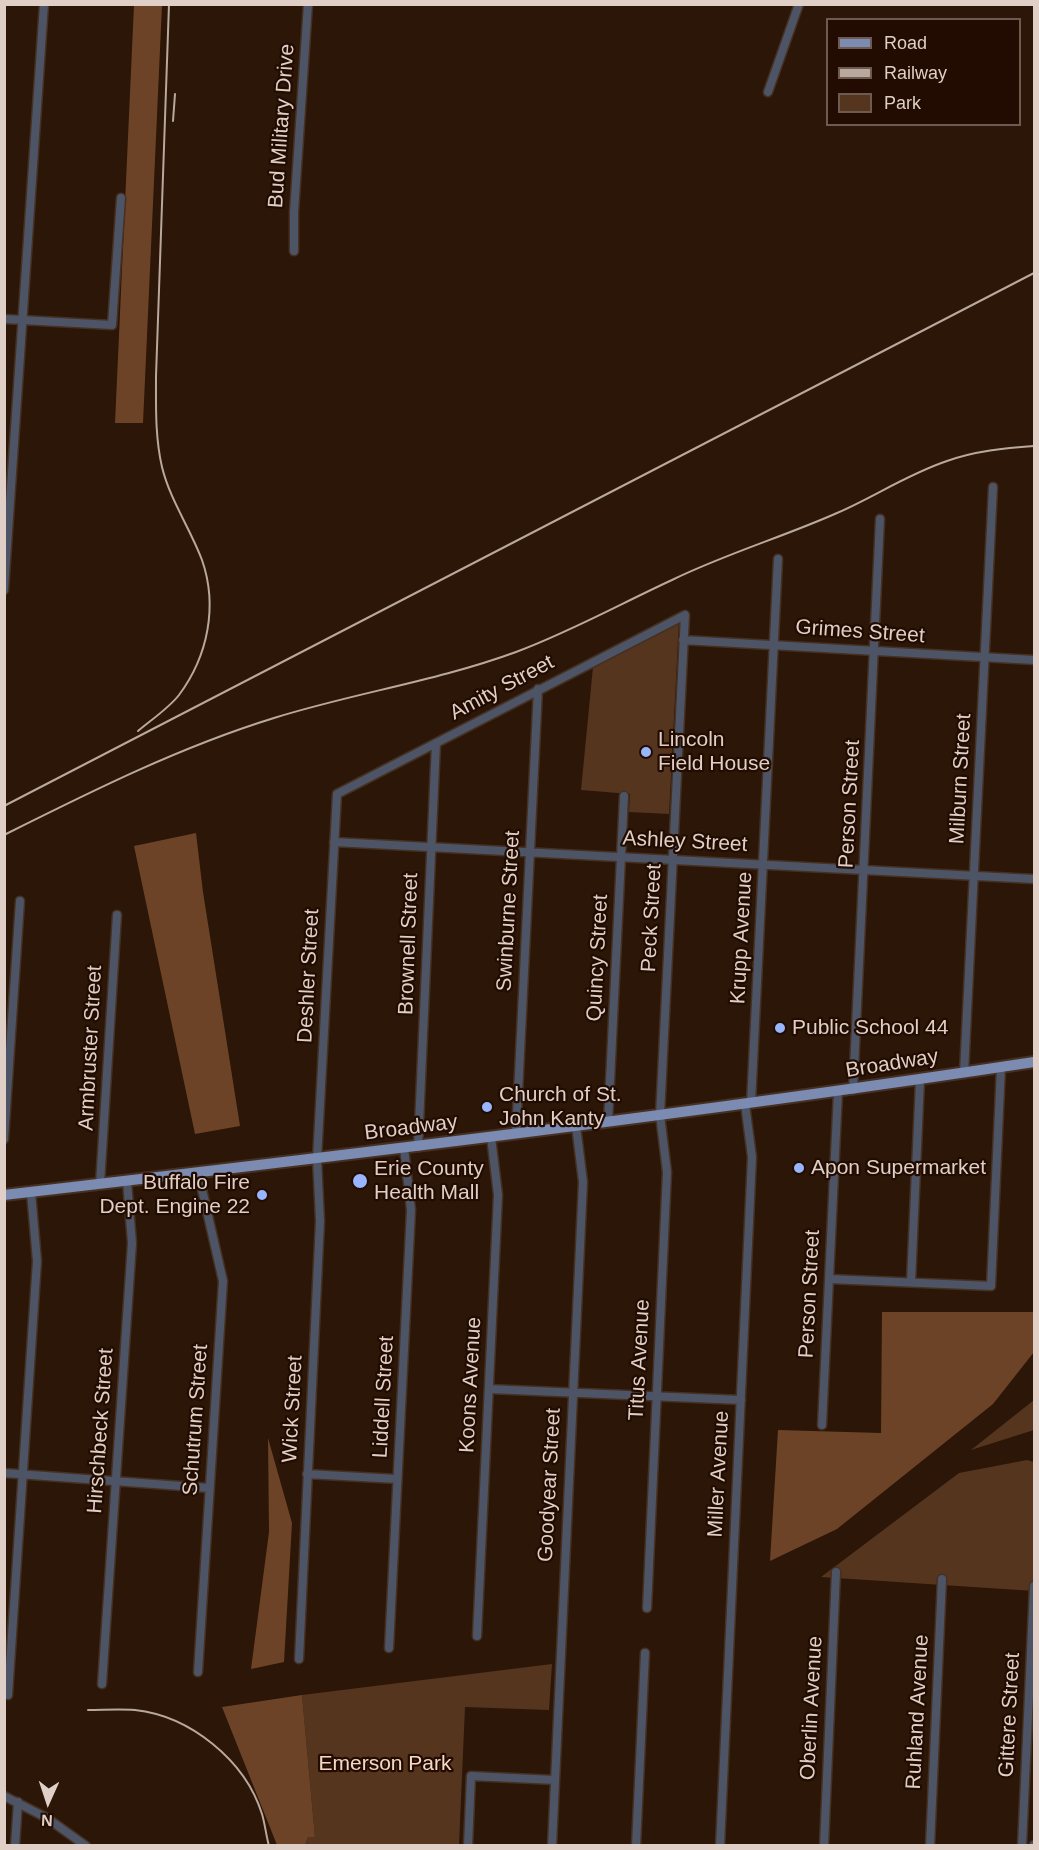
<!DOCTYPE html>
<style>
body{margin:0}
#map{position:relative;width:1039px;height:1850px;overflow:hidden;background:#2c1607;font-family:Arial,sans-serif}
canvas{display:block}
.frame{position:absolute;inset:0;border:6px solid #dfcfc6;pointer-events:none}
.legend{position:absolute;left:826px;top:18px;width:195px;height:108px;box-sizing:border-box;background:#220c01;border:2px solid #6e5a50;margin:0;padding:8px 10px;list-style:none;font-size:18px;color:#dfcfc6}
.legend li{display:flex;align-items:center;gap:12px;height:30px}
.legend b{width:30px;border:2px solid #6e5a50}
.north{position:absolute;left:18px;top:1772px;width:60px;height:60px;-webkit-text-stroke:4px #220c01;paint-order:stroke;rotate:183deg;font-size:16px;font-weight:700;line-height:24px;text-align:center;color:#dfcfc6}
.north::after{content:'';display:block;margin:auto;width:21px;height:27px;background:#dfcfc6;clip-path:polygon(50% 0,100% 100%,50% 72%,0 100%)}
</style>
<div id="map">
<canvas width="1039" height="1850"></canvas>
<div class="frame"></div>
<ul class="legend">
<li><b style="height:8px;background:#7b8bb1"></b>Road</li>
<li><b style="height:8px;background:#b9a89e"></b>Railway</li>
<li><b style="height:16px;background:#56351f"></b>Park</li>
</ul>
<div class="north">N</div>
</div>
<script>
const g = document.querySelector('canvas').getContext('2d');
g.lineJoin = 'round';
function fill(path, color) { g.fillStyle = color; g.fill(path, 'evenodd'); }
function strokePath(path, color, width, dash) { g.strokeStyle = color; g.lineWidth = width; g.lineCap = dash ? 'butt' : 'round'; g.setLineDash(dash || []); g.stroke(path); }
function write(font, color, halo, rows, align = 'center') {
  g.font = font + ' Arial,sans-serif'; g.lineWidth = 4.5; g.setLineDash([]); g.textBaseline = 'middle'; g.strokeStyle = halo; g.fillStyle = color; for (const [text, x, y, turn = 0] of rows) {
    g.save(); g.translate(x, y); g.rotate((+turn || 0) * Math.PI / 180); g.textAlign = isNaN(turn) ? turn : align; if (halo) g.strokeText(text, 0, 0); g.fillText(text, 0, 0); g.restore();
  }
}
const green = new Path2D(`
 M 679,621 L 669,814 L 629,812 L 630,794 L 581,790 L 593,667 Z
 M 1034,1400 L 1034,1430 L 971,1450 Z
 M 1027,1460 L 1034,1462 L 1034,1591 L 821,1577 L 959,1473 Z
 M 552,1664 L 549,1710 L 465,1707 L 459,1845 L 305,1845 L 308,1837 L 315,1837 L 302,1695 Z`);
const forest = new Path2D(`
 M 134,5 L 162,5 L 143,423 L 115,423 Z
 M 196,833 L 203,892 L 240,1126 L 195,1134 L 134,846 Z
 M 882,1312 L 1034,1312 L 1034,1352 L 993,1404 L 837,1529 L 770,1561 L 778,1430 L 881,1433 Z
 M 268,1438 L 292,1523 L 284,1662 L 251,1669 L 269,1532 Z
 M 302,1695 L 315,1837 L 308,1837 L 305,1845 L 277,1845 L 222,1707 Z`);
const minor = new Path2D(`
 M 768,92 L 799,4
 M 294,251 L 294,212 L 308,4
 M 4,319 L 112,325 L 121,198
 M 4,590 L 44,4
 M 683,640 L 1034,660
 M 334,842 L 1034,879
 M 964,1073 L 993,487
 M 853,1090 L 880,519
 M 751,1103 L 778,559
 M 608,1122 L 624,796
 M 516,1134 L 538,689
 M 4,1139 L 20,901
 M 418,1147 L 436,743
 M 198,1172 L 223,1281 L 198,1672
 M 100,1184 L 117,915
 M 829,1279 L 991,1286 L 1001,1067
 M 911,1282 L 920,1080
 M 489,1389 L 741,1400
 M 822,1425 L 838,1092
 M 4,1473 L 209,1488
 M 307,1474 L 397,1479
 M 477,1636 L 498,1195 L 491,1137
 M 389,1648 L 411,1210 L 404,1148
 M 299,1659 L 320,1221 L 317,1159 L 337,794 L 685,615 L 660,1115 L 667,1172 L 647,1608
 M 102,1684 L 132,1243 L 127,1181
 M 8,1695 L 37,1261 L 31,1192
 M 4,1796 L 47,1818 L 86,1846
 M 15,1846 L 18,1802
 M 468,1846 L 471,1776 L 555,1780
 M 552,1846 L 583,1182 L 576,1126
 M 636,1846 L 645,1653
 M 720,1846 L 752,1157 L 745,1104
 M 824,1846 L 836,1572
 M 930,1846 L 942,1579
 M 1022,1846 L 1034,1586
 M 1034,1846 L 1034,1845`);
const major = new Path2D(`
 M 4,1195 C 348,1155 692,1114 1034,1062`);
const rail = new Path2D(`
 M 173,121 L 175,94
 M 138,731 C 151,720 169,708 179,695 C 208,656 218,606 202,560 C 190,528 170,500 162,467 C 155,437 156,406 156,376 L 169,4
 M 4,806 L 1034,273
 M 4,835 C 92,791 180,747 274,718 C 354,693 437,681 516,652 C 570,632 620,604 672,580 C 725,554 783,537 837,513 C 874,497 908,474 947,461 C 975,451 1005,448 1034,446
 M 88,1710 C 103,1710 119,1709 135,1710 C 190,1716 245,1760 262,1814 C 265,1824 266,1835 269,1846`);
const markers = [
 [646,752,6,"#99b5fd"],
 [780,1028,6,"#99b5fd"],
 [487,1107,6,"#99b5fd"],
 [799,1168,6,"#99b5fd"],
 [360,1181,8,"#99b5fd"],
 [262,1195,6,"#99b5fd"]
];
const streetNames = [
 ["Bud Military Drive",282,126,-86],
 ["Grimes Street",860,632,4],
 ["Amity Street",502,688,-28],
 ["Milburn Street",961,779,-87],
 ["Person Street",850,804,-87],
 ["Ashley Street",685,842,3],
 ["Swinburne Street",509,911,-87],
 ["Peck Street",652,918,-87],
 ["Krupp Avenue",742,938,-87],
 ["Brownell Street",409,944,-88],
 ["Quincy Street",598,958,-87],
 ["Deshler Street",309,976,-87],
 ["Armbruster Street",91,1048,-87],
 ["Broadway",892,1064,-9],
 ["Broadway",411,1128,-7],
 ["Person Street",810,1294,-87],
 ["Titus Avenue",640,1360,-87],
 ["Koons Avenue",471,1385,-87],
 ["Liddell Street",384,1397,-87],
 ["Wick Street",293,1409,-87],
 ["Schutrum Street",196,1420,-86],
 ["Hirschbeck Street",101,1431,-86],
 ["Miller Avenue",719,1474,-87],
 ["Goodyear Street",550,1485,-87],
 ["Oberlin Avenue",812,1708,-87],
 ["Ruhland Avenue",918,1712,-87],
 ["Gittere Street",1010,1715,-87]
];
const poiNames = [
 ["Lincoln",658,740],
 ["Field House",658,764],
 ["Public School 44",792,1028],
 ["Church of St.",499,1095],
 ["John Kanty",499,1119],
 ["Apon Supermarket",811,1168],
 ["Erie County",374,1169],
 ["Health Mall",374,1193],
 ["Buffalo Fire",250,1183,"right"],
 ["Dept. Engine 22",250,1207,"right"]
];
const parkNames = [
 ["Emerson Park",385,1764]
];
fill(green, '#56351f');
fill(forest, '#6d4328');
strokePath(minor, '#453022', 11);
strokePath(major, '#453022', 14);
strokePath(minor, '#4c5466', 8);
strokePath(major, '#7b8bb1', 10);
strokePath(rail, '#b9a89e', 2);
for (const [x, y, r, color] of markers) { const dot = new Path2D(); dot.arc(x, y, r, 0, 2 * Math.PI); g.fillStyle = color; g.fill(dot); strokePath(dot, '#220c01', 2); }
write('21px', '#dfcfc6', '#220c01', streetNames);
write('21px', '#dfcfc6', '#220c01', poiNames, 'left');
write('21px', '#f5d7c6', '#220c01', parkNames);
</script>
